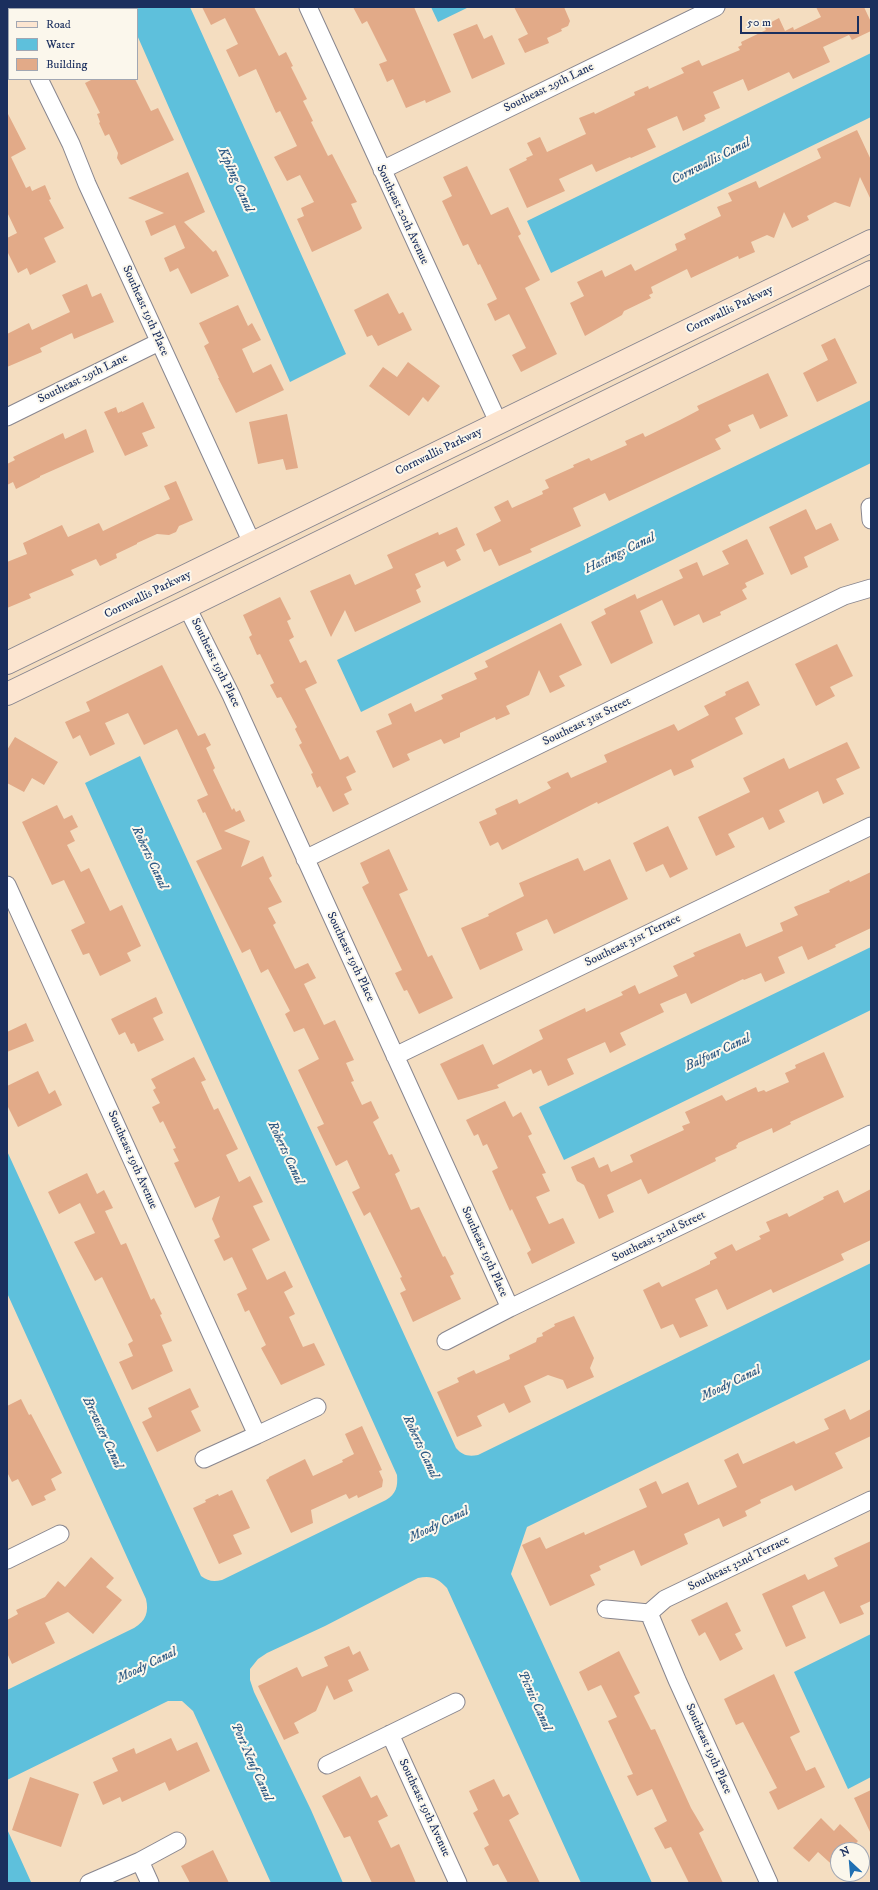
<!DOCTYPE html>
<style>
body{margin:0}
#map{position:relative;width:878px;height:1890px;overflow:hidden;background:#f4ddc0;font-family:"IM FELL DW Pica",serif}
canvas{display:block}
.frame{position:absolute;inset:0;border:8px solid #1b2f5e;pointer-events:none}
.legend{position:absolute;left:8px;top:8px;width:130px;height:72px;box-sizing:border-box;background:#fbf7ec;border:1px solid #a1a7b3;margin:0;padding:5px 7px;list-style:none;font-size:12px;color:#1b2f5e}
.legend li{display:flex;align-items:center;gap:8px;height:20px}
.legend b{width:20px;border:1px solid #a1a7b3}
.north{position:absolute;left:830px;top:1842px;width:40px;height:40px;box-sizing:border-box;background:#fbf7ec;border:1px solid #a1a7b3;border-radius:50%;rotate:334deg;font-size:11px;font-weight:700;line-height:16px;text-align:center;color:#1b2f5e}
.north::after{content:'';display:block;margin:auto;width:14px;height:18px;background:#1f6fb2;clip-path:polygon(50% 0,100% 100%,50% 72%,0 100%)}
.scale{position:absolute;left:740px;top:16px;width:119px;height:18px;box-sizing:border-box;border:2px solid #1b2f5e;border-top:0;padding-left:5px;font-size:12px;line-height:14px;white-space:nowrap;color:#1b2f5e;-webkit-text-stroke:3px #fbf7ec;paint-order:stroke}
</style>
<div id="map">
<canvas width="878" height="1890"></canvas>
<div class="frame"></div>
<ul class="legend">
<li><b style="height:5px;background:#fce5d0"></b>Road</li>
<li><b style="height:11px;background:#5ec0dc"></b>Water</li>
<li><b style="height:11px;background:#e2aa88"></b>Building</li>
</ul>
<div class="north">N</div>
<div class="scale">50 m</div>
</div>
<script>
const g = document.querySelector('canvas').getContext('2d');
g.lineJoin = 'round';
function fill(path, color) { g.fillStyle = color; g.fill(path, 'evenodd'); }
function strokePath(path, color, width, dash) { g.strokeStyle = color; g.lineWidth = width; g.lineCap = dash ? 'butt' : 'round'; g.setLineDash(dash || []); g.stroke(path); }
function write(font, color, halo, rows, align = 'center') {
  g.font = font + ' "IM FELL DW Pica",serif'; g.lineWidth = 4; g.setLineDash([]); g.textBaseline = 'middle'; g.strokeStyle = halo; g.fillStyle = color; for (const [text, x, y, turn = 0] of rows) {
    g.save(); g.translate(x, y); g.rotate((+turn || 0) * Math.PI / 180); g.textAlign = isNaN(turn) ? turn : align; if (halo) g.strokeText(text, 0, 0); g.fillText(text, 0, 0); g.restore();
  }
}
const water = new Path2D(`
 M 124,7 L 190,7 L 346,354 L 290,382 L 137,35 L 137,9 L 125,9 Z
 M 431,7 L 469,7 L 438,22 Z
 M 871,53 L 871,117 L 551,273 L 527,221 Z
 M 871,400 L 871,463 L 361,712 L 337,660 Z
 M 140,756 L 456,1448 C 462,1455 468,1457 478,1455 L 871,1263 L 871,1359 L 527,1527 L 511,1574 L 652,1883 L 581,1883 L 447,1588 C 438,1578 431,1575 418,1578 L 325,1626 L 267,1653 L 258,1659 L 250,1669 L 250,1680 L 254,1692 L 311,1810 L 343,1883 L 271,1883 L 193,1711 L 182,1701 L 168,1701 L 7,1780 L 7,1690 L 134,1628 C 146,1621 149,1612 146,1599 L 7,1293 L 7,1151 L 201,1576 C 208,1581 213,1582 222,1580 L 386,1500 C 396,1494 398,1487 397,1475 L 85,783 Z
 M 871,947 L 871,1010 L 564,1160 L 539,1107 Z
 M 871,1634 L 871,1777 L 848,1789 L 794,1672 Z
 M 7,1829 L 31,1882 L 31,1883 L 7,1883 Z`);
const building = new Path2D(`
 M 202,7 L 254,7 L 279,56 L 286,52 L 293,66 L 291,67 L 307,99 L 303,101 L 313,121 L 311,122 L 328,156 L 332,154 L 357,202 L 351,204 L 362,228 L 360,230 L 312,252 L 297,219 L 304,216 L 301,208 L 314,202 L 300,175 L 287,181 L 274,157 L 297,146 L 280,111 L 276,113 L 256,69 L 239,77 L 226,50 L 238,44 L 225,18 L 211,25 Z
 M 353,7 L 414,7 L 451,92 L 426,103 L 425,100 L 406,108 L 393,79 L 387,82 L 379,64 L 387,61 L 367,21 L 362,24 Z
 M 514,7 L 564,7 L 570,21 L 568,26 L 561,29 L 562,31 L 547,38 L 549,43 L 525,53 L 518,39 L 528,34 Z
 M 816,7 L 864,7 L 871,22 L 871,31 L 852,40 L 849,35 L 823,47 L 830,62 L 793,79 L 789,72 L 748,91 L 743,79 L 713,92 L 720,108 L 704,115 L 706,119 L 704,120 L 705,121 L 683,131 L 677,116 L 647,129 L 656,147 L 631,158 L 630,157 L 596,172 L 592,164 L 559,179 L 565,191 L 527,208 L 509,169 L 527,160 L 526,158 L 533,155 L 527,143 L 540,137 L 547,152 L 586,134 L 579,118 L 594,112 L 595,114 L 635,95 L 634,92 L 648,86 L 649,89 L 684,73 L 681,68 L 699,60 L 702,66 L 740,50 L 738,47 L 742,45 L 741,42 L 766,30 L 764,26 L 779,18 L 785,31 L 793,27 L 794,30 L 821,17 Z
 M 477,24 L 484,39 L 492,35 L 505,64 L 472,79 L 453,34 Z
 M 93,79 L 135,79 L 151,111 L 158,108 L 174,140 L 121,165 L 117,158 L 118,153 L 109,134 L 105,136 L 99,123 L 100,122 L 97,114 L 100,113 L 85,83 Z
 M 7,112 L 26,149 L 11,157 L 26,188 L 30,186 L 32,191 L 45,185 L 51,199 L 49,200 L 64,228 L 44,238 L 56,262 L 30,275 L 27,268 L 18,273 L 7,251 L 7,238 L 17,233 L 7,212 Z
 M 857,130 L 871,160 L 871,200 L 860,177 L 850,207 L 835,202 L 807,216 L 809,220 L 792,228 L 784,212 L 774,238 L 767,235 L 751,242 L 755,252 L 739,259 L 738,256 L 691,278 L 687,269 L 651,287 L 653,293 L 649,295 L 651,298 L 624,311 L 622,315 L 585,336 L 570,303 L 584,296 L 577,282 L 602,270 L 605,277 L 631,264 L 635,271 L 677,250 L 675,244 L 686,239 L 684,234 L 721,216 L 717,207 L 732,201 L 728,193 L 756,181 L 759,188 L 821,158 L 817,149 Z
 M 467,166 L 491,215 L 508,207 L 521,234 L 518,236 L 540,280 L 525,288 L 557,354 L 521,372 L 512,355 L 526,348 L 509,314 L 495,321 L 487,304 L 497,299 L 480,264 L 478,265 L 468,244 L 463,246 L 442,201 L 452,196 L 443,177 Z
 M 188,172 L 205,212 L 184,222 L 213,252 L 216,250 L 229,276 L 191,294 L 178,268 L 170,272 L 164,258 L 185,248 L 175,225 L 151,236 L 145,221 L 164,213 L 128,198 Z
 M 87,284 L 92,297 L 101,293 L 114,322 L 74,339 L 72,333 L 40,348 L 42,352 L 7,367 L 7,334 L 29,323 L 32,330 L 70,312 L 62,295 Z
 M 388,293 L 399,314 L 403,312 L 412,330 L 378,346 L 372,335 L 367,337 L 354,310 Z
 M 238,305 L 248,326 L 252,323 L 261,340 L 242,349 L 253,373 L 271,364 L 284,390 L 236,413 L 218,378 L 219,378 L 204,346 L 209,343 L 199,323 Z
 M 835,338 L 857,383 L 817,402 L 803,373 L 828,360 L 821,345 Z
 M 408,362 L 440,386 L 428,402 L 423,397 L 409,416 L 369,386 L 383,367 L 397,377 Z
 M 768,373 L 788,416 L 760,429 L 753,414 L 728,425 L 731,431 L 715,439 L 721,449 L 609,501 L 605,493 L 573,508 L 581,526 L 530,549 L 532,552 L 499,566 L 491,549 L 484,552 L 476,534 L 501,521 L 494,507 L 508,500 L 512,508 L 543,494 L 542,491 L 549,488 L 545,480 L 574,467 L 573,465 L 589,458 L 591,461 L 627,445 L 625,441 L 643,433 L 645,437 L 680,420 L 699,410 L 697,406 Z
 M 143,402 L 155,428 L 142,433 L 148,446 L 125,456 L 104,412 L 116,407 L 118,413 L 122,411 L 122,412 Z
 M 287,414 L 298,468 L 286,470 L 283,459 L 258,464 L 249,422 Z
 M 86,429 L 94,452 L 40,476 L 40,477 L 16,489 L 13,482 L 7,485 L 7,464 L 15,460 L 13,457 L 63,433 L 65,439 Z
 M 176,481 L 193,520 L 179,526 L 176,532 L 169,535 L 157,534 L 137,543 L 137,544 L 116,554 L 117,558 L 100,566 L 96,559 L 71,570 L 74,575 L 29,594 L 31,598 L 7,608 L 7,562 L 27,554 L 23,543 L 62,525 L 68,537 L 99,523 L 103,531 L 170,499 L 164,486 Z
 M 806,509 L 816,530 L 831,523 L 839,540 L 804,557 L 808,567 L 791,575 L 769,527 Z
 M 457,527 L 465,545 L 456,550 L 461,560 L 447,567 L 444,561 L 415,574 L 421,587 L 416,590 L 421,602 L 355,632 L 345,610 L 331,637 L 310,591 L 350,574 L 355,585 L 393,568 L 387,555 L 438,532 L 439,535 Z
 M 747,539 L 764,574 L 745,583 L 747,587 L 742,590 L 747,599 L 720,612 L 721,615 L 703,623 L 699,614 L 674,626 L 662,600 L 640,611 L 653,643 L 611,664 L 591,622 L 606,614 L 604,609 L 635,594 L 637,599 L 683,578 L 679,570 L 697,562 L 703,576 L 729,564 L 722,551 Z
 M 280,597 L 291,619 L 287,621 L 294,637 L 289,640 L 300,663 L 306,660 L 317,683 L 305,689 L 340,760 L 348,756 L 356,772 L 346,777 L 352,790 L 344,794 L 349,804 L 333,812 L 320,786 L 317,788 L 311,774 L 313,773 L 299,745 L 302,743 L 295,729 L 297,727 L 281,697 L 277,698 L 270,685 L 274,683 L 260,654 L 257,655 L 249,637 L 252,635 L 243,615 Z
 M 561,623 L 582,665 L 559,676 L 565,686 L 550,693 L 539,670 L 529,695 L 506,706 L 510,714 L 496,720 L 495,717 L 460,733 L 460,737 L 444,744 L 441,739 L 407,754 L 410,760 L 393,768 L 376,731 L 392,724 L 388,714 L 411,703 L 415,712 L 443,699 L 441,695 L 477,679 L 474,673 L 488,667 L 485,661 Z
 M 837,644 L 853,676 L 830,687 L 835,696 L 816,706 L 795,664 Z
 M 162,665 L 198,736 L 205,733 L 211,745 L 206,748 L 215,768 L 213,770 L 232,810 L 234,808 L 236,812 L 240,810 L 245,821 L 224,831 L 250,841 L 241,867 L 263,856 L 272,876 L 269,878 L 282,902 L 268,908 L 276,923 L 273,925 L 295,969 L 308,963 L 316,978 L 304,984 L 324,1025 L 335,1020 L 354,1060 L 346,1063 L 354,1081 L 351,1082 L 362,1105 L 371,1101 L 379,1118 L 373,1122 L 389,1155 L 392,1154 L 400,1171 L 395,1174 L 411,1210 L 419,1207 L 443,1257 L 445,1256 L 454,1274 L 450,1276 L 461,1299 L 413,1322 L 400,1293 L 406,1290 L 400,1278 L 402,1277 L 370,1212 L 364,1216 L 352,1192 L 360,1188 L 347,1160 L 336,1166 L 317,1127 L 324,1124 L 298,1070 L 319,1059 L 304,1028 L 294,1032 L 285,1014 L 290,1011 L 268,969 L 261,973 L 250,949 L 242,953 L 196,861 L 222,849 L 205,812 L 203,813 L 197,800 L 208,795 L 177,729 L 144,745 L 128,713 L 105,723 L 115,744 L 90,756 L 80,735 L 73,739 L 65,722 L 90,711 L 86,702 Z
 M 748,681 L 760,705 L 735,718 L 743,734 L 691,760 L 694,767 L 674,776 L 671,769 L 598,804 L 597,802 L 502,850 L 498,842 L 490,846 L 479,822 L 497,814 L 495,809 L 517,799 L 519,804 L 551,788 L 547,782 L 568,772 L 571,778 L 607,762 L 604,755 L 674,724 L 678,731 L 709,715 L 704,706 L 726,695 L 725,692 Z
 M 15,737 L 58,762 L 44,785 L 32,778 L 24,792 L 7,783 L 7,750 Z
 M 847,742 L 860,768 L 836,779 L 844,794 L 823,804 L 818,791 L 779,810 L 785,822 L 769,830 L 763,817 L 728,834 L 735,847 L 716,856 L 698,817 L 750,792 L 743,778 L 784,758 L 789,769 Z
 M 57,805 L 64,819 L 72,815 L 78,827 L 70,831 L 75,841 L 67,845 L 81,872 L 89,868 L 110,911 L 122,905 L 141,946 L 127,953 L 131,961 L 100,976 L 89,953 L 83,955 L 71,930 L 85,923 L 64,880 L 52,885 L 22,822 Z
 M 668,826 L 688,869 L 670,878 L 663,864 L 646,872 L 633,843 Z
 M 389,849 L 408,890 L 399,894 L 428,957 L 432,955 L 453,998 L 419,1014 L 407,990 L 404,991 L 395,973 L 402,970 L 362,887 L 369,883 L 360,863 Z
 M 578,858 L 584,871 L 610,859 L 628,899 L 554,934 L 547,919 L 516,933 L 523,950 L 480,970 L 461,928 L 489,916 L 488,914 L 524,896 L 519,883 Z
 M 871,872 L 871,928 L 835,945 L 836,947 L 808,960 L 802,946 L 778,957 L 785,973 L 765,982 L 761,973 L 744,980 L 743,979 L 691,1004 L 686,993 L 660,1004 L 664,1012 L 620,1033 L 626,1045 L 610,1053 L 605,1042 L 567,1059 L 574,1074 L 548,1086 L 541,1070 L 533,1074 L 531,1069 L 497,1085 L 499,1088 L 458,1100 L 440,1064 L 483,1044 L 493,1065 L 543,1039 L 539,1030 L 585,1008 L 586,1012 L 623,995 L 621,992 L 635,985 L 639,994 L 678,976 L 673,966 L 695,956 L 693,953 L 740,933 L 746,947 L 783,931 L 780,923 L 798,915 L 794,907 L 830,892 L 829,890 L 849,880 L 850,882 Z
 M 156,997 L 163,1013 L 153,1018 L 164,1040 L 138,1052 L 134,1043 L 131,1044 L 125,1032 L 119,1035 L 111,1019 Z
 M 26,1023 L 34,1041 L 7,1052 L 7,1032 Z
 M 824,1052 L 844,1097 L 790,1122 L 791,1124 L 773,1133 L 772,1128 L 738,1143 L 738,1144 L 736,1146 L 737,1148 L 715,1158 L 716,1161 L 648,1194 L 641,1179 L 611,1193 L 607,1195 L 614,1212 L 599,1219 L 584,1185 L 577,1181 L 571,1167 L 594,1157 L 599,1168 L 608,1164 L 611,1172 L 633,1162 L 630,1155 L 684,1130 L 682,1126 L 690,1123 L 685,1112 L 722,1095 L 726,1101 L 756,1087 L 758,1092 L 764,1090 L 766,1092 L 789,1082 L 785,1073 L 796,1068 L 795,1065 Z
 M 194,1057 L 206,1080 L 201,1082 L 214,1110 L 218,1108 L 238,1149 L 226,1155 L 239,1182 L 250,1176 L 263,1202 L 253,1206 L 270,1240 L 252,1249 L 267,1280 L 285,1271 L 293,1287 L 284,1292 L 295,1314 L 289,1317 L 303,1347 L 314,1343 L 325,1365 L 281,1385 L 261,1348 L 266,1345 L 249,1310 L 245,1312 L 237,1294 L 247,1289 L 232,1257 L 224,1261 L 214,1240 L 220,1237 L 212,1219 L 220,1196 L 195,1208 L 174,1163 L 179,1161 L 173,1149 L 176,1148 L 163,1121 L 160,1123 L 152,1107 L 160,1103 L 153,1090 L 156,1088 L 151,1079 Z
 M 38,1071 L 49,1094 L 55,1090 L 62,1105 L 18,1127 L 7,1105 L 7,1086 Z
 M 505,1101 L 513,1117 L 521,1112 L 532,1134 L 528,1136 L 546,1173 L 542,1174 L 550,1191 L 536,1197 L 549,1224 L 563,1218 L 575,1243 L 532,1264 L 527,1253 L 531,1250 L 512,1209 L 510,1211 L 492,1171 L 498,1168 L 487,1144 L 483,1146 L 478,1134 L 474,1136 L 466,1120 Z
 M 87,1173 L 97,1194 L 104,1190 L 113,1208 L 105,1211 L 121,1245 L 126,1243 L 151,1300 L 154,1298 L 162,1314 L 160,1315 L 172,1341 L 162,1345 L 173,1371 L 132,1390 L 119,1362 L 133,1356 L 128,1344 L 133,1341 L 102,1277 L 95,1281 L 74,1242 L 95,1233 L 80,1203 L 59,1214 L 48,1192 Z
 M 871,1189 L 871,1240 L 841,1254 L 844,1260 L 773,1293 L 771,1289 L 727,1310 L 717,1289 L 695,1299 L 708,1326 L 680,1338 L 673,1324 L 661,1329 L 643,1290 L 659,1282 L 662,1287 L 698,1270 L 710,1264 L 710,1261 L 717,1258 L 714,1253 L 732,1244 L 736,1251 L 761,1239 L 759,1236 L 770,1231 L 766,1222 L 787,1213 L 789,1217 L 824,1199 L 823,1197 L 838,1190 L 844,1203 Z
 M 574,1316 L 594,1358 L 590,1368 L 594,1377 L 567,1389 L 563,1380 L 548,1375 L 524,1386 L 531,1402 L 509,1413 L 504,1403 L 477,1416 L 482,1426 L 457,1437 L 437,1392 L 459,1382 L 457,1378 L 474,1370 L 476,1374 L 510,1359 L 509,1355 L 536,1342 L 537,1338 L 543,1336 L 542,1333 L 555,1326 L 554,1324 Z
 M 190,1388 L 199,1407 L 191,1411 L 201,1431 L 157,1452 L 142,1422 L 152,1417 L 148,1408 Z
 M 21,1399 L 29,1415 L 31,1414 L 62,1473 L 51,1479 L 56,1490 L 44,1496 L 46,1500 L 32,1506 L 18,1479 L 12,1482 L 7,1472 L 7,1406 Z
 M 845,1409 L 850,1420 L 871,1409 L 871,1436 L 835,1453 L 843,1468 L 795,1491 L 792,1485 L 760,1500 L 761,1503 L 745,1511 L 747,1516 L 723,1527 L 719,1518 L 684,1534 L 688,1544 L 641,1566 L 634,1550 L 599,1566 L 601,1570 L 590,1575 L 595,1585 L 550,1606 L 522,1545 L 540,1537 L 546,1549 L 584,1532 L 585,1535 L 647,1507 L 639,1489 L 656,1481 L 662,1494 L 688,1482 L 698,1505 L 737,1487 L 724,1460 L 738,1453 L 743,1464 L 794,1441 L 796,1444 L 829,1429 L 824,1419 Z
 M 362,1426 L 382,1470 L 379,1471 L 383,1480 L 382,1487 L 358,1498 L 357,1495 L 349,1499 L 346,1494 L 311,1510 L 313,1523 L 291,1533 L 266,1480 L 269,1478 L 269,1477 L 305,1459 L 313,1476 L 343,1462 L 342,1460 L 354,1454 L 345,1434 Z
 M 232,1490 L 250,1528 L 233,1535 L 242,1554 L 219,1564 L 193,1508 L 206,1502 L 205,1500 L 218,1494 L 219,1496 Z
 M 871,1541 L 871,1601 L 860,1606 L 864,1614 L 840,1624 L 824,1591 L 792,1606 L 806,1638 L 786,1647 L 762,1594 L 805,1574 L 808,1580 L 838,1566 L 834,1558 Z
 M 91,1557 L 114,1578 L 106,1587 L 122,1600 L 93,1634 L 68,1612 L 45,1623 L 55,1643 L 12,1664 L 7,1653 L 7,1620 L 18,1614 L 16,1610 L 45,1597 L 58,1581 L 65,1587 Z
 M 727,1602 L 741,1631 L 735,1634 L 743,1649 L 720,1661 L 705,1632 L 699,1636 L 691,1620 Z
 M 349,1646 L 353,1655 L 360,1651 L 369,1670 L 348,1680 L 353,1691 L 334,1700 L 327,1685 L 316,1711 L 294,1723 L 299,1733 L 284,1740 L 258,1686 L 297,1667 L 302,1677 L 328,1666 L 324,1657 Z
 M 619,1651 L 640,1693 L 634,1696 L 651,1730 L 655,1729 L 691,1808 L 704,1830 L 699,1833 L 723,1883 L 689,1883 L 671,1847 L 665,1849 L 654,1828 L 667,1821 L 652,1789 L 637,1796 L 627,1776 L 633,1774 L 608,1721 L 617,1717 L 601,1685 L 588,1691 L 579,1672 Z
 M 774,1674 L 800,1732 L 790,1737 L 806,1771 L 815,1767 L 825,1787 L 778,1810 L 769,1792 L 777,1788 L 743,1722 L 736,1725 L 724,1699 Z
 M 171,1738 L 177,1751 L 197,1742 L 210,1771 L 169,1791 L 165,1782 L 122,1802 L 120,1797 L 103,1805 L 93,1782 L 118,1771 L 112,1758 L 134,1748 L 136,1754 Z
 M 360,1776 L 371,1798 L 377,1795 L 388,1816 L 378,1821 L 391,1848 L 399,1844 L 416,1883 L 372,1883 L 350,1836 L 344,1838 L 322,1796 Z
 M 30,1777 L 79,1794 L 61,1847 L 12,1830 Z
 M 494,1779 L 503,1797 L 509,1794 L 519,1814 L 509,1820 L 540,1883 L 508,1883 L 498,1864 L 493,1866 L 484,1848 L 489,1845 L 473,1813 L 478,1810 L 469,1791 Z
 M 871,1790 L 871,1834 L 854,1798 Z
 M 821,1818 L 834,1831 L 840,1824 L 858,1841 L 850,1850 L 838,1850 L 838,1870 L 818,1852 L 809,1862 L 793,1848 Z
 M 213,1850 L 229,1883 L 190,1883 L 181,1866 Z`);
const street = new Path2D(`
 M 7,7 L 9,12
 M 308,7 L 498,422
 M 39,79 L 71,144 L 87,184 L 252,543
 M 382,170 L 716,7
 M 7,417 L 159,342
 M 870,507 L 871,520
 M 187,607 L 231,695 L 510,1308
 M 305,859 L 844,596 L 871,588
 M 7,885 L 257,1435 L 317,1407
 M 395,1056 L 871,826
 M 446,1341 L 510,1308 L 871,1134
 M 204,1459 L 257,1435
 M 7,1560 L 60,1534
 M 606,1609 L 649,1613 L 665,1599 L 871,1500
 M 649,1613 L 677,1680 L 769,1883
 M 390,1734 L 458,1883
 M 327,1765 L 456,1702
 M 140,1861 L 177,1841
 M 89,1883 L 140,1861 L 150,1883`);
const secondary = new Path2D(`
 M 7,663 L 871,241
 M 7,694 L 187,607 L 871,272`);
const streetNames = [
 ["Southeast 29th Lane",549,88,-26],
 ["Southeast 20th Avenue",402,215,65],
 ["Cornwallis Parkway",730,310,-26],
 ["Southeast 19th Place",145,311,66],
 ["Southeast 29th Lane",83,379,-26],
 ["Cornwallis Parkway",439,452,-26],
 ["Cornwallis Parkway",148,595,-26],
 ["Southeast 19th Place",215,663,64],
 ["Southeast 31st Street",587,722,-26],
 ["Southeast 31st Terrace",633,941,-26],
 ["Southeast 19th Place",350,957,65],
 ["Southeast 19th Avenue",132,1160,66],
 ["Southeast 32nd Street",659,1237,-26],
 ["Southeast 19th Place",484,1252,66],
 ["Southeast 32nd Terrace",739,1564,-26],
 ["Southeast 19th Place",708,1749,66],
 ["Southeast 19th Avenue",424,1808,65]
];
const waterNames = [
 ["Cornwallis Canal",711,162,-27],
 ["Kipling Canal",235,180,66],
 ["Hastings Canal",620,554,-26],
 ["Roberts Canal",149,858,65],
 ["Balfour Canal",718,1053,-25],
 ["Roberts Canal",285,1153,65],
 ["Moody Canal",731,1384,-26],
 ["Brewster Canal",102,1433,65],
 ["Roberts Canal",420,1447,65],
 ["Moody Canal",439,1525,-26],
 ["Moody Canal",147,1666,-26],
 ["Picnic Canal",534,1701,66],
 ["Port Neuf Canal",251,1762,66]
];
fill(water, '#5ec0dc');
fill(building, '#e2aa88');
strokePath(street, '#88868f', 19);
strokePath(secondary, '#88868f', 24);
strokePath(street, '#fff', 17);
strokePath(secondary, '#fce5d0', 22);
write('12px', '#1b2f5e', '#fbf7ec', streetNames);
write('italic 13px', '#2f5a84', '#fbf7ec', waterNames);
</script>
